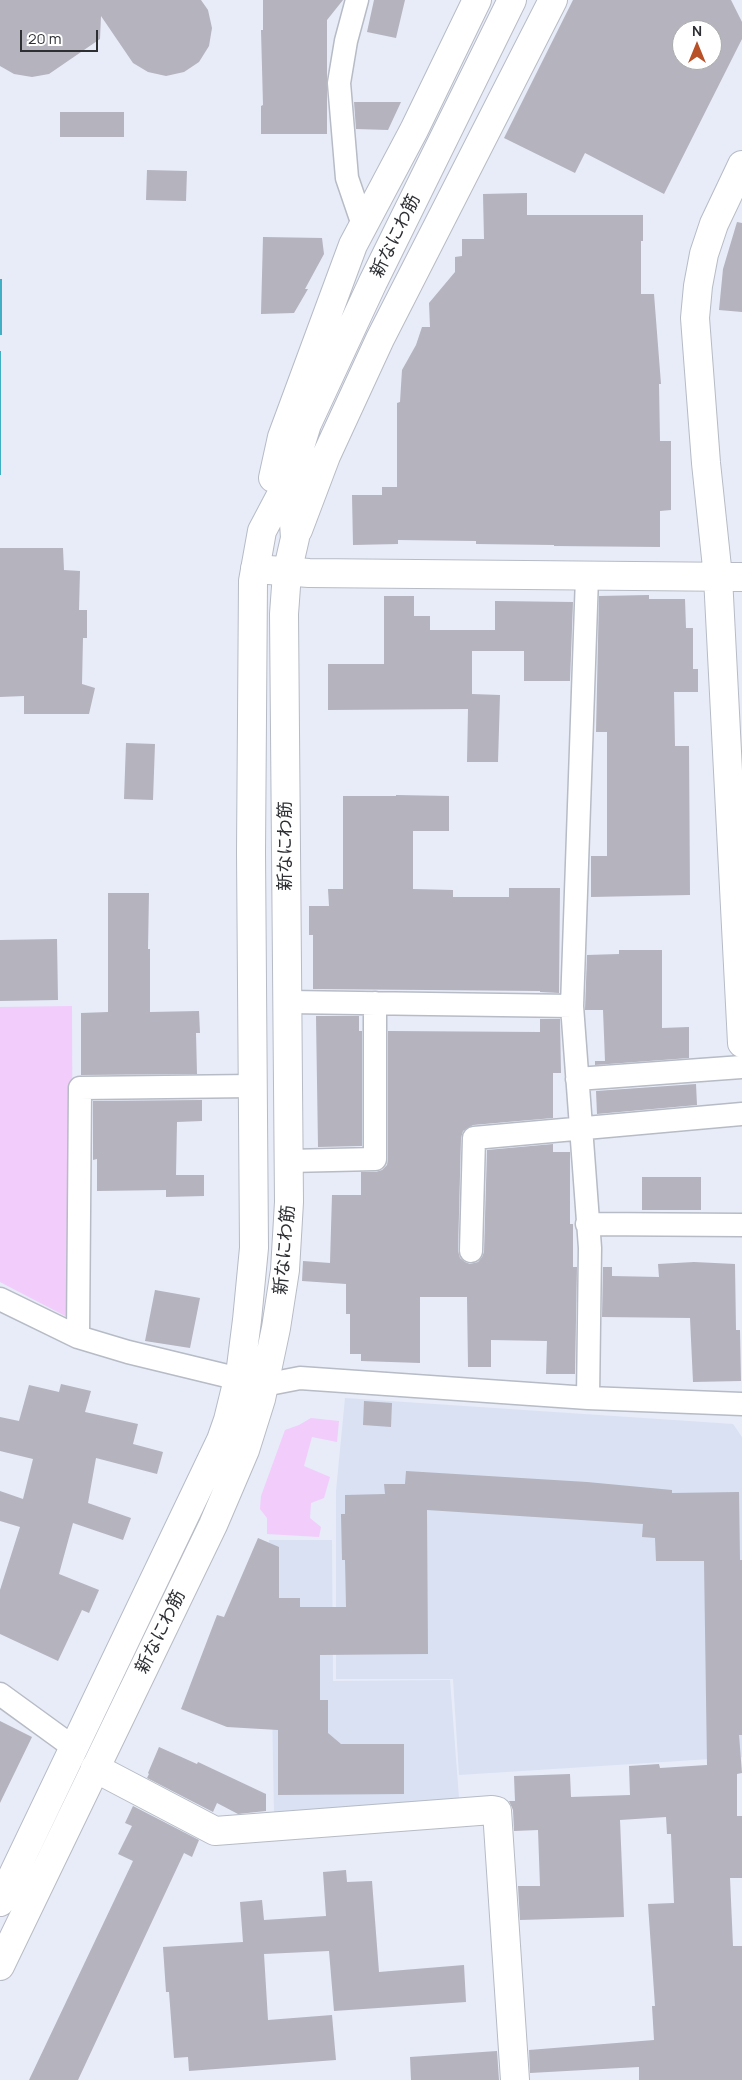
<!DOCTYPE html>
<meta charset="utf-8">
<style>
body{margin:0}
#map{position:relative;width:742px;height:2080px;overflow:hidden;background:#e7ecf8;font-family:Manrope,sans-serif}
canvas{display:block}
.north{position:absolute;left:672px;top:20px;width:50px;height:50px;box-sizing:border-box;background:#fff;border:1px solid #abacad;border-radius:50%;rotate:0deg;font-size:14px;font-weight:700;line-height:20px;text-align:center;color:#2d2f33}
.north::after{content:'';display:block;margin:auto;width:18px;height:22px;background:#b85128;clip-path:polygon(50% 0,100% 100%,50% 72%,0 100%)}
.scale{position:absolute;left:20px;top:30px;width:78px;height:22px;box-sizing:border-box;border:2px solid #2d2f33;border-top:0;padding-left:6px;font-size:15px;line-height:18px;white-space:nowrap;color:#2d2f33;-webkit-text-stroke:4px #fff;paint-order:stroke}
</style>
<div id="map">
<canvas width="742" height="2080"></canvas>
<div class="north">N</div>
<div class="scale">20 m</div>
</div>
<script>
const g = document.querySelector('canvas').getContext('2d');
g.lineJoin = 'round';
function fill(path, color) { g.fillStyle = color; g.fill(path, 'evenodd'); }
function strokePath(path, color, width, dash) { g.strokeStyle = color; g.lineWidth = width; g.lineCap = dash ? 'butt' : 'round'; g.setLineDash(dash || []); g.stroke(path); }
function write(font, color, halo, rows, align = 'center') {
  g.font = font + ' Manrope,"Noto Sans JP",sans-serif'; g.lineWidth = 4; g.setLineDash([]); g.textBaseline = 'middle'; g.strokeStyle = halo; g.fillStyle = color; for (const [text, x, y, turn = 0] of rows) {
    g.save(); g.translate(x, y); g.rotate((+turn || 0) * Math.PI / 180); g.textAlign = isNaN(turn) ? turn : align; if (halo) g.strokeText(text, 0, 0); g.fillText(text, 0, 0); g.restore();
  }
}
const built = new Path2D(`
 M 345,1398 L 733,1424 L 742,1437 L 742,1757 L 459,1775 L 453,1679 L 336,1679 L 336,1491 Z
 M 269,1540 L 332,1540 L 333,1681 L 450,1680 L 459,1798 L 274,1813 Z`);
const green = new Path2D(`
 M 72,1006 L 73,1320 L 0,1282 L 0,1007 Z
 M 311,1418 L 339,1421 L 337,1442 L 312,1437 L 304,1466 L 330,1477 L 324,1498 L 311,1503 L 310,1518 L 321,1527 L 319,1537 L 267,1534 L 267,1518 L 260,1509 L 261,1496 L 285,1430 L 299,1425 Z`);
const water = new Path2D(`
 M 0,279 L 2,279 L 2,335 L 0,335 Z
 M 0,351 L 1,351 L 1,475 L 0,475 Z`);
const building = new Path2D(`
 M 0,0 L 201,0 L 208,10 L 212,28 L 209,46 L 199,62 L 184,72 L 166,76 L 148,72 L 133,63 L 101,16 L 100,39 L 49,74 L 32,77 L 14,74 L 0,66 Z
 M 263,0 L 343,0 L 327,20 L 327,134 L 261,134 L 261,106 L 263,105 L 261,30 L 263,30 Z
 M 374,0 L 405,0 L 396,38 L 367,32 Z
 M 573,0 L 731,0 L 742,22 L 742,39 L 664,194 L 585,153 L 575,173 L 504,138 ZM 682,30 L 712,30 L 712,60 L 682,60 Z
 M 354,102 L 401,102 L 388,130 L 356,129 Z
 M 60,112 L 124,112 L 124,137 L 60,137 Z
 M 147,170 L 187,171 L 186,201 L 146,200 Z
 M 527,193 L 527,215 L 643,215 L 643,241 L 641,241 L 641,294 L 654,294 L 661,384 L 659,384 L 660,441 L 671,441 L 671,510 L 660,511 L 660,547 L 554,546 L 554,545 L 476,544 L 476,541 L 398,540 L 398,544 L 353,545 L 352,495 L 382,495 L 382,487 L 397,487 L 397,403 L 400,402 L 402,370 L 416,345 L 422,327 L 430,327 L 429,303 L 455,272 L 455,257 L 462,256 L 462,239 L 484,239 L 483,194 Z
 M 737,222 L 742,223 L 742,312 L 719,310 L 723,269 Z
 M 263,237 L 322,238 L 324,254 L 305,289 L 308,289 L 294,313 L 261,314 Z
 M 0,548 L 63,548 L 64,570 L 80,571 L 79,610 L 87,610 L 87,638 L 83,638 L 82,684 L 95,688 L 89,714 L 24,714 L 24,696 L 0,697 Z
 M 649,595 L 649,599 L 685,599 L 686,628 L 693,628 L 693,669 L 698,669 L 698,692 L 674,692 L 675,746 L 689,746 L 690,895 L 591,897 L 591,856 L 607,856 L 607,732 L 596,732 L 599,596 Z
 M 384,596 L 414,596 L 414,616 L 430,616 L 430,630 L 495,630 L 495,601 L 573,602 L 570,681 L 524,681 L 524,651 L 472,651 L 472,694 L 500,695 L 498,762 L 467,762 L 468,709 L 328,710 L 328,664 L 384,664 Z
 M 126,743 L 155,744 L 153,800 L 124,799 Z
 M 396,795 L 449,796 L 449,831 L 413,831 L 413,889 L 453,890 L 453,897 L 509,897 L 509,888 L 560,888 L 559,993 L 540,992 L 540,991 L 313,989 L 313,935 L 309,935 L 309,906 L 329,906 L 328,889 L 343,889 L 343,796 L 396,796 Z
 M 108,893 L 149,893 L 148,949 L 150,949 L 150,1012 L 199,1011 L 200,1033 L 196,1033 L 197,1074 L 81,1075 L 81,1013 L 108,1012 Z
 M 57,939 L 58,1000 L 0,1001 L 0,940 Z
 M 619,950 L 662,950 L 662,1028 L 689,1027 L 689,1058 L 595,1065 L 595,1061 L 605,1061 L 603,1010 L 585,1010 L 587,955 L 619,954 Z
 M 316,1016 L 359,1016 L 359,1031 L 362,1031 L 362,1146 L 318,1147 Z
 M 540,1019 L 560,1019 L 561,1073 L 553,1073 L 553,1118 L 473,1125 L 463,1131 L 461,1138 L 458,1251 L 460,1258 L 465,1262 L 470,1264 L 478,1262 L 482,1257 L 484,1252 L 487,1150 L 553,1144 L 553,1152 L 570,1152 L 570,1224 L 573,1224 L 573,1267 L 577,1267 L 575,1374 L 546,1374 L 547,1341 L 491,1340 L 491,1367 L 468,1367 L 467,1297 L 420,1297 L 420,1363 L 361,1361 L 361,1354 L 350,1354 L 350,1314 L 346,1314 L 346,1284 L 302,1281 L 303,1261 L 330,1263 L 332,1195 L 361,1195 L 361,1172 L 376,1172 L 382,1170 L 387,1165 L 388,1159 L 388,1031 L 540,1032 Z
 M 696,1084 L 697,1105 L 597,1114 L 596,1091 Z
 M 202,1100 L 202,1121 L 177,1122 L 176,1175 L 204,1175 L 204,1196 L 166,1197 L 166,1190 L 97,1191 L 97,1159 L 93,1160 L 93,1101 Z
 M 642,1177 L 701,1177 L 701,1210 L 642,1210 Z
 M 694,1262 L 735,1264 L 736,1330 L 740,1330 L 741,1381 L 693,1382 L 690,1318 L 602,1317 L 603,1267 L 612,1267 L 612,1276 L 659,1277 L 658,1264 Z
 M 155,1290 L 200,1298 L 190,1348 L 145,1341 Z
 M 61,1384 L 91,1391 L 85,1412 L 138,1424 L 133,1444 L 163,1452 L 157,1474 L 96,1458 L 88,1503 L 131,1518 L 123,1540 L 73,1523 L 59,1574 L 99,1590 L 89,1613 L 82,1610 L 58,1661 L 0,1634 L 0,1590 L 20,1527 L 0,1521 L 0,1491 L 23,1499 L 33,1459 L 0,1451 L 0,1417 L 19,1421 L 29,1385 L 59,1392 Z
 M 364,1401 L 392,1403 L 391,1427 L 363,1425 Z
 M 406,1471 L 587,1482 L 672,1490 L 672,1493 L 739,1492 L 740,1560 L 742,1560 L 742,1735 L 739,1735 L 742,1773 L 737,1774 L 737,1816 L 742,1816 L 742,1878 L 730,1878 L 733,1946 L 742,1946 L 742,2080 L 639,2080 L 639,2067 L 530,2073 L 529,2050 L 654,2040 L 652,2006 L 655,2006 L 648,1904 L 674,1903 L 671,1834 L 667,1834 L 666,1817 L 620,1820 L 624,1917 L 520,1920 L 518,1886 L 540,1886 L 538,1830 L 514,1831 L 513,1810 L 509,1801 L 515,1801 L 514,1776 L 570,1774 L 571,1797 L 630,1795 L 629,1766 L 659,1764 L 660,1768 L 707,1765 L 704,1561 L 656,1561 L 655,1538 L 642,1537 L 643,1524 L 427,1510 L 428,1654 L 320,1655 L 320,1700 L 328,1700 L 328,1733 L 341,1744 L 404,1744 L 404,1794 L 278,1795 L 278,1730 L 227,1727 L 181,1709 L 217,1615 L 224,1617 L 258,1538 L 279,1547 L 279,1598 L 300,1598 L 300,1607 L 346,1607 L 345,1560 L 342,1560 L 341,1514 L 345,1514 L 345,1495 L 385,1494 L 384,1484 L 405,1484 Z
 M 0,1721 L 32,1737 L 0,1803 Z
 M 159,1747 L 197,1764 L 198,1762 L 266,1794 L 266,1811 L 238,1814 L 217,1803 L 213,1812 L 147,1778 L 149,1774 L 148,1773 Z
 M 133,1806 L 199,1840 L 192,1857 L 184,1853 L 78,2080 L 29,2080 L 133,1861 L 118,1854 L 132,1826 L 125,1823 Z
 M 346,1870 L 347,1882 L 372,1881 L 379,1972 L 464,1965 L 466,2002 L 334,2011 L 329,1951 L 264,1954 L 268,2020 L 332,2015 L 336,2060 L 189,2071 L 188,2057 L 174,2058 L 169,1992 L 166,1992 L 163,1947 L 243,1942 L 240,1902 L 262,1900 L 264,1920 L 326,1916 L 323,1872 Z
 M 497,2051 L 499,2080 L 411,2080 L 410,2057 Z`);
const street = new Path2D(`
 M 357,0 L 346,41 L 339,83 L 347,178 L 363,225
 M 587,577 L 572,1006 L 590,1248 L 588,1398
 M 288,1002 L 572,1006
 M 577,1079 L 742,1067
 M 289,1161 L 375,1159 L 375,1003
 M 587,1224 L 742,1225
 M 471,1251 L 474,1138 L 742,1114
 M 0,1299 L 78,1337 L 128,1352 L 264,1385 L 300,1378 L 588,1398 L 742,1404
 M 78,1337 L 80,1088 L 253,1086
 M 0,1694 L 73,1747`);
const secondary = new Path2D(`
 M 742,165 L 714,224 L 704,254 L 698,286 L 695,318 L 706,463 L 718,577 L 742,1043
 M 255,569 L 309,573 L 742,577
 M 95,1768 L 215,1831 L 492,1810 L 497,1811 L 515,2080`);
const primary = new Path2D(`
 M 273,478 L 282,437 L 353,245 L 414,130 L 477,0
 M 298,530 L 326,456 L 380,339 L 553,0
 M 0,1902 L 221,1440 L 228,1420 L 241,1367 L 247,1320 L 254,1248 L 251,852 L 253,581 L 262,531 L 291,476 L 307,424 L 373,282 L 512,0
 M 0,1966 L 213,1525 L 245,1450 L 261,1399 L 276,1328 L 285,1270 L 289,1202 L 284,614 L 287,573 L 295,538 L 291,476`);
const streetNames = [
 ["新なにわ筋",396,236,-64],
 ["新なにわ筋",286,846,-90],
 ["新なにわ筋",285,1250,-85],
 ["新なにわ筋",161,1632,-64]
];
fill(built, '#d9e1f3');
fill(green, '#f2ccfb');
fill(water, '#40aec3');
fill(building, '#b4b3be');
strokePath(street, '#b6bbc5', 25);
strokePath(secondary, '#b6bbc5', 30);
strokePath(primary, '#b6bbc5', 30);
strokePath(street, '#fff', 22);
strokePath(secondary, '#fff', 28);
strokePath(primary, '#fff', 28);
write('18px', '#2d2f33', '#fff', streetNames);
</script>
